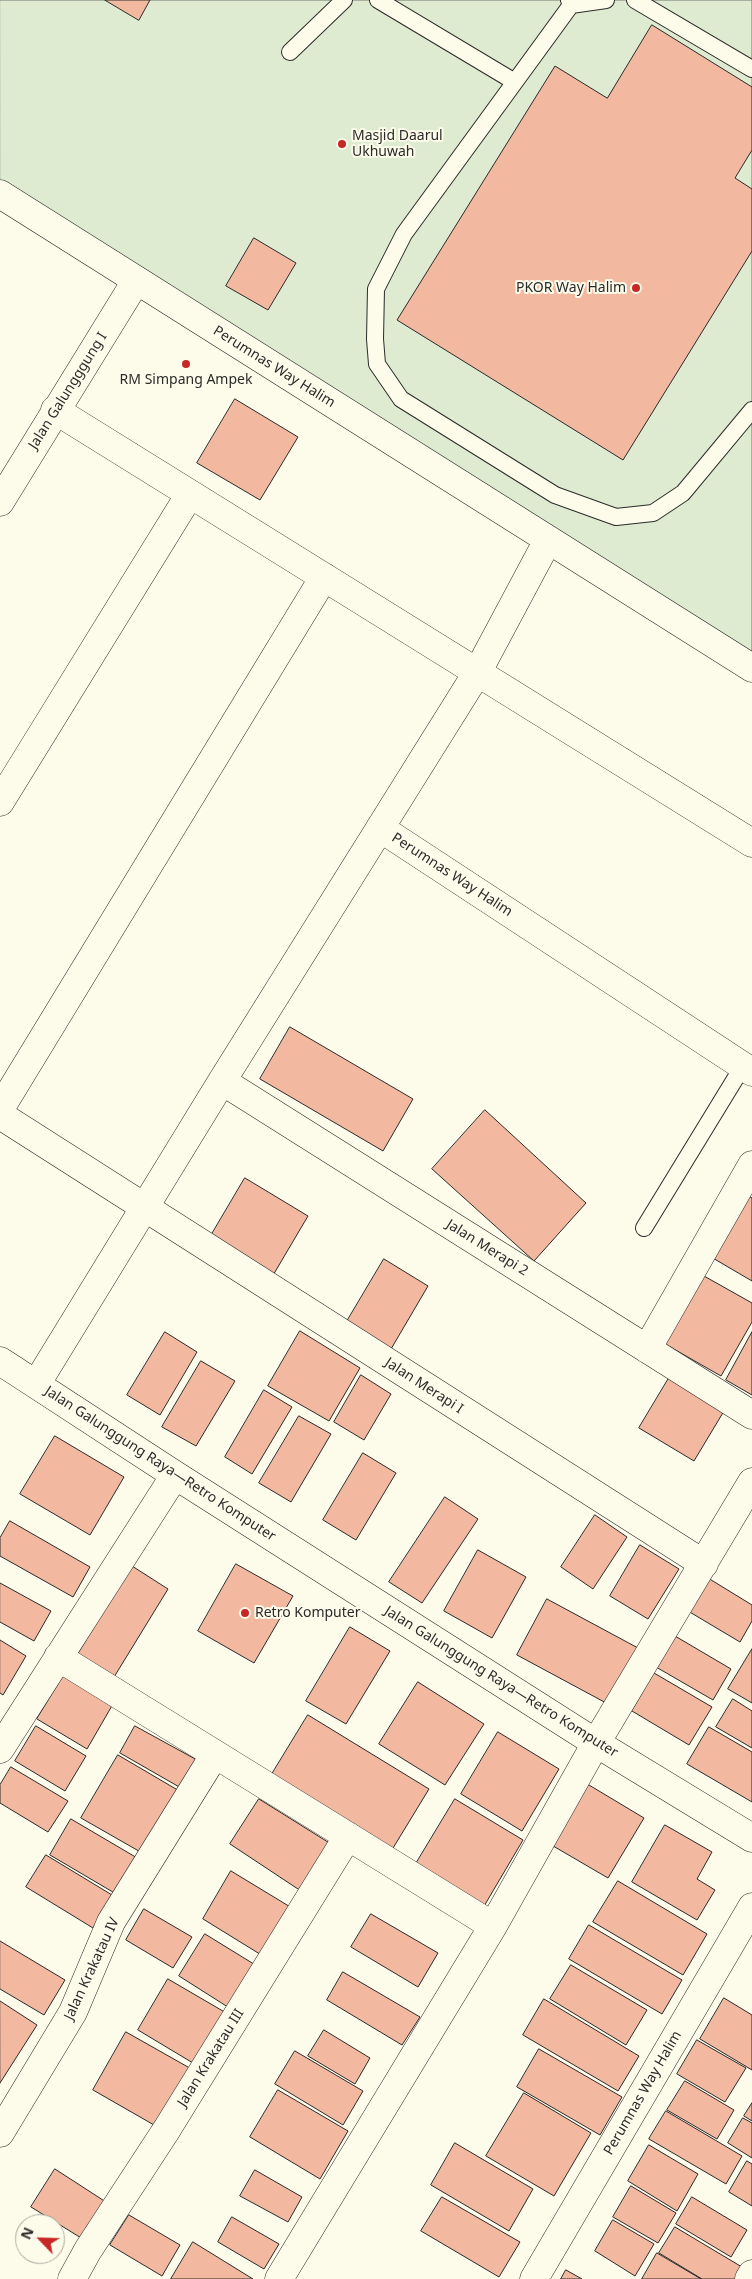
<!DOCTYPE html>
<meta charset="utf-8">
<style>
body{margin:0}
#map{position:relative;width:752px;height:2279px;overflow:hidden;background:#fdfbea;font-family:"Noto Sans",sans-serif}
canvas{display:block}
.north{position:absolute;left:15px;top:2214px;width:50px;height:50px;box-sizing:border-box;background:#fdfbea;border:1px solid #a9a89e;border-radius:50%;rotate:294deg;font-size:14px;font-weight:700;line-height:20px;text-align:center;color:#2b2b2b}
.north::after{content:'';display:block;margin:auto;width:18px;height:22px;background:#c62828;clip-path:polygon(50% 0,100% 100%,50% 72%,0 100%)}
</style>
<div id="map">
<canvas width="752" height="2279"></canvas>
<div class="north">N</div>
</div>
<script>
const g = document.querySelector('canvas').getContext('2d');
g.lineJoin = 'round';
function fill(path, color) { g.fillStyle = color; g.fill(path, 'evenodd'); }
function strokePath(path, color, width, dash) { g.strokeStyle = color; g.lineWidth = width; g.lineCap = dash ? 'butt' : 'round'; g.setLineDash(dash || []); g.stroke(path); }
function write(font, color, halo, rows, align = 'center') {
  g.font = font + ' "Noto Sans",sans-serif'; g.lineWidth = 4; g.setLineDash([]); g.textBaseline = 'middle'; g.strokeStyle = halo; g.fillStyle = color; for (const [text, x, y, turn = 0] of rows) {
    g.save(); g.translate(x, y); g.rotate((+turn || 0) * Math.PI / 180); g.textAlign = isNaN(turn) ? turn : align; if (halo) g.strokeText(text, 0, 0); g.fillText(text, 0, 0); g.restore();
  }
}
const green = new Path2D(`
 M 0,0 L 752,0 L 752,672 L 0,204 Z`);
const building = new Path2D(`
 M 105,0 L 150,0 L 139,20 Z
 M 652,25 L 752,87 L 752,150 L 735,178 L 752,189 L 752,251 L 623,460 L 397,320 L 555,66 L 607,98 Z
 M 254,238 L 296,263 L 268,310 L 226,286 Z
 M 235,399 L 298,437 L 260,500 L 197,463 Z
 M 290,1027 L 413,1099 L 383,1151 L 260,1079 Z
 M 485,1110 L 586,1203 L 534,1261 L 432,1169 Z
 M 245,1178 L 308,1216 L 272,1277 L 209,1239 Z
 M 747,1195 L 752,1198 L 752,1281 L 711,1257 Z
 M 384,1259 L 428,1286 L 391,1349 L 346,1323 Z
 M 704,1276 L 752,1303 L 752,1322 L 721,1376 L 665,1344 Z
 M 300,1331 L 360,1368 L 329,1421 L 268,1386 Z
 M 165,1332 L 197,1352 L 160,1415 L 127,1395 Z
 M 752,1332 L 752,1395 L 726,1380 Z
 M 201,1361 L 235,1381 L 196,1446 L 162,1427 Z
 M 672,1373 L 727,1406 L 694,1461 L 639,1428 Z
 M 361,1375 L 391,1394 L 364,1440 L 334,1422 Z
 M 264,1390 L 292,1407 L 252,1474 L 225,1457 Z
 M 299,1416 L 331,1434 L 291,1502 L 259,1483 Z
 M 55,1436 L 124,1477 L 90,1535 L 20,1494 Z
 M 363,1453 L 396,1473 L 356,1540 L 323,1520 Z
 M 445,1497 L 478,1519 L 422,1603 L 389,1582 Z
 M 595,1515 L 627,1537 L 593,1589 L 561,1567 Z
 M 10,1521 L 90,1567 L 73,1597 L 0,1556 L 0,1538 Z
 M 640,1545 L 679,1569 L 648,1619 L 610,1596 Z
 M 478,1550 L 526,1577 L 492,1638 L 444,1611 Z
 M 236,1564 L 293,1596 L 254,1663 L 198,1631 Z
 M 132,1566 L 168,1589 L 111,1682 L 75,1659 Z
 M 708,1578 L 752,1605 L 752,1621 L 740,1642 L 688,1611 Z
 M 0,1583 L 51,1611 L 34,1641 L 0,1622 Z
 M 547,1599 L 638,1648 L 608,1704 L 517,1655 Z
 M 350,1627 L 390,1651 L 346,1724 L 306,1701 Z
 M 675,1636 L 731,1669 L 713,1700 L 656,1667 Z
 M 0,1640 L 26,1656 L 3,1695 L 0,1693 Z
 M 752,1649 L 752,1703 L 728,1689 Z
 M 654,1673 L 712,1707 L 689,1745 L 632,1711 Z
 M 64,1675 L 113,1704 L 87,1749 L 37,1719 Z
 M 418,1682 L 484,1724 L 445,1785 L 379,1744 Z
 M 733,1699 L 752,1711 L 752,1748 L 716,1727 Z
 M 308,1715 L 429,1789 L 390,1853 L 269,1779 Z
 M 36,1726 L 86,1756 L 65,1791 L 15,1761 Z
 M 135,1726 L 197,1760 L 181,1788 L 120,1753 Z
 M 709,1727 L 752,1752 L 752,1802 L 687,1764 Z
 M 498,1732 L 559,1769 L 522,1831 L 461,1794 Z
 M 118,1755 L 181,1792 L 144,1854 L 81,1818 Z
 M 11,1767 L 68,1801 L 48,1832 L 0,1803 L 0,1785 Z
 M 584,1782 L 644,1818 L 608,1878 L 548,1843 Z
 M 259,1799 L 331,1844 L 301,1891 L 230,1844 Z
 M 455,1799 L 523,1840 L 480,1913 L 411,1872 Z
 M 71,1819 L 144,1862 L 123,1898 L 50,1855 Z
 M 665,1825 L 712,1852 L 697,1879 L 715,1890 L 697,1920 L 632,1882 Z
 M 46,1855 L 112,1895 L 93,1928 L 26,1887 Z
 M 231,1871 L 292,1908 L 263,1956 L 203,1919 Z
 M 618,1881 L 707,1934 L 683,1975 L 593,1922 Z
 M 144,1909 L 192,1937 L 173,1968 L 126,1940 Z
 M 371,1914 L 438,1953 L 418,1987 L 351,1947 Z
 M 589,1925 L 682,1980 L 662,2014 L 569,1959 Z
 M 205,1934 L 257,1966 L 231,2009 L 179,1976 Z
 M 0,1941 L 65,1980 L 44,2015 L 0,1989 Z
 M 571,1965 L 647,2010 L 626,2045 L 550,1999 Z
 M 343,1972 L 420,2017 L 402,2045 L 327,2000 Z
 M 168,1979 L 228,2014 L 198,2066 L 138,2030 Z
 M 724,1998 L 752,2015 L 752,2070 L 700,2039 Z
 M 544,1999 L 639,2056 L 618,2091 L 523,2035 Z
 M 0,2001 L 37,2025 L 0,2083 Z
 M 324,2030 L 370,2058 L 355,2084 L 308,2056 Z
 M 126,2032 L 195,2071 L 161,2129 L 93,2090 Z
 M 697,2040 L 746,2068 L 725,2102 L 677,2074 Z
 M 539,2049 L 622,2097 L 600,2135 L 517,2087 Z
 M 295,2051 L 363,2091 L 343,2125 L 275,2084 Z
 M 685,2081 L 734,2110 L 717,2139 L 667,2110 Z
 M 278,2090 L 348,2131 L 320,2179 L 250,2137 Z
 M 524,2093 L 591,2133 L 554,2196 L 486,2156 Z
 M 752,2103 L 752,2121 L 744,2116 Z
 M 666,2111 L 742,2156 L 726,2184 L 649,2139 Z
 M 743,2118 L 752,2123 L 752,2158 L 728,2143 Z
 M 455,2143 L 533,2189 L 509,2231 L 431,2185 Z
 M 649,2145 L 698,2174 L 677,2211 L 628,2181 Z
 M 747,2161 L 752,2164 L 752,2206 L 729,2192 Z
 M 55,2169 L 109,2204 L 86,2241 L 31,2207 Z
 M 255,2170 L 302,2197 L 288,2222 L 240,2196 Z
 M 631,2186 L 676,2213 L 658,2243 L 613,2217 Z
 M 442,2197 L 520,2242 L 499,2277 L 421,2231 Z
 M 692,2197 L 747,2230 L 731,2257 L 676,2224 Z
 M 129,2215 L 180,2245 L 162,2276 L 110,2245 Z
 M 232,2217 L 279,2244 L 264,2269 L 218,2242 Z
 M 613,2220 L 654,2244 L 635,2276 L 595,2251 Z
 M 675,2227 L 752,2273 L 748,2279 L 702,2279 L 659,2253 Z
 M 193,2242 L 253,2279 L 171,2279 Z
 M 657,2253 L 701,2279 L 642,2279 Z
 M 566,2270 L 582,2279 L 561,2279 Z`);
const lane = new Path2D(`
 M 378,0 L 515,82
 M 569,0 L 571,5 L 404,234 L 376,289 L 375,339 L 377,364 L 401,399 L 555,495 L 616,517 L 653,513 L 683,493 L 752,410
 M 635,0 L 752,69
 M 571,5 L 606,0
 M 290,52 L 344,0
 M 644,1228 L 743,1066`);
const street = new Path2D(`
 M 55,410 L 752,843
 M 0,502 L 136,281
 M 0,802 L 190,494
 M 380,828 L 752,1072
 M 222,1081 L 752,1415
 M 0,1109 L 324,577
 M 0,1115 L 704,1564
 M 647,1349 L 752,1165
 M 0,1361 L 175,1475 L 596,1743 L 752,1838
 M 37,1383 L 222,1081 L 477,673 L 548,540
 M 58,1657 L 493,1926
 M 0,1749 L 175,1475
 M 0,2133 L 73,2012 L 111,1922 L 215,1754
 M 72,2279 L 88,2250 L 167,2129 L 348,1836
 M 279,2279 L 493,1926 L 596,1743 L 752,1482
 M 534,2279 L 752,1907
 M 749,2279 L 752,2274`);
const secondary = new Path2D(`
 M 0,194 L 752,668`);
const markers = [
 [342,144,5,"#c62828"],
 [636,288,5,"#c62828"],
 [186,364,5,"#c62828"],
 [245,1613,5,"#c62828"]
];
const poiNames = [
 ["Masjid Daarul",352,136],
 ["Ukhuwah",352,152],
 ["PKOR Way Halim",626,288,"right"],
 ["RM Simpang Ampek",186,380,"center"],
 ["Retro Komputer",255,1613]
];
const streetNames = [
 ["Perumnas Way Halim",274,367,32],
 ["Jalan Galungggung I",68,391,-58],
 ["Perumnas Way Halim",452,875,33],
 ["Jalan Merapi 2",487,1248,32],
 ["Jalan Merapi I",424,1386,33],
 ["Jalan Galunggung Raya—Retro Komputer",160,1464,33],
 ["Jalan Galunggung Raya—Retro Komputer",501,1682,32],
 ["Jalan Krakatau IV",92,1969,-65],
 ["Jalan Krakatau III",211,2058,-58],
 ["Perumnas Way Halim",643,2093,-60]
];
fill(green, '#deebd1');
strokePath(green, '#74746e', 1);
fill(building, '#f2b8a0');
strokePath(building, '#2b2b2b', 1);
strokePath(lane, '#2b2b2b', 18);
strokePath(street, '#2b2b2b', 29);
strokePath(secondary, '#2b2b2b', 29);
strokePath(lane, '#fdfbea', 16);
strokePath(street, '#fdfbea', 28);
strokePath(secondary, '#fdfbea', 28);
for (const [x, y, r, color] of markers) { const dot = new Path2D(); dot.arc(x, y, r, 0, 2 * Math.PI); g.fillStyle = color; g.fill(dot); strokePath(dot, '#fdfbea', 2); }
write('14px', '#2b2b2b', '#fdfbea', poiNames, 'left');
write('14px', '#2b2b2b', '#fdfbea', streetNames);
</script>
